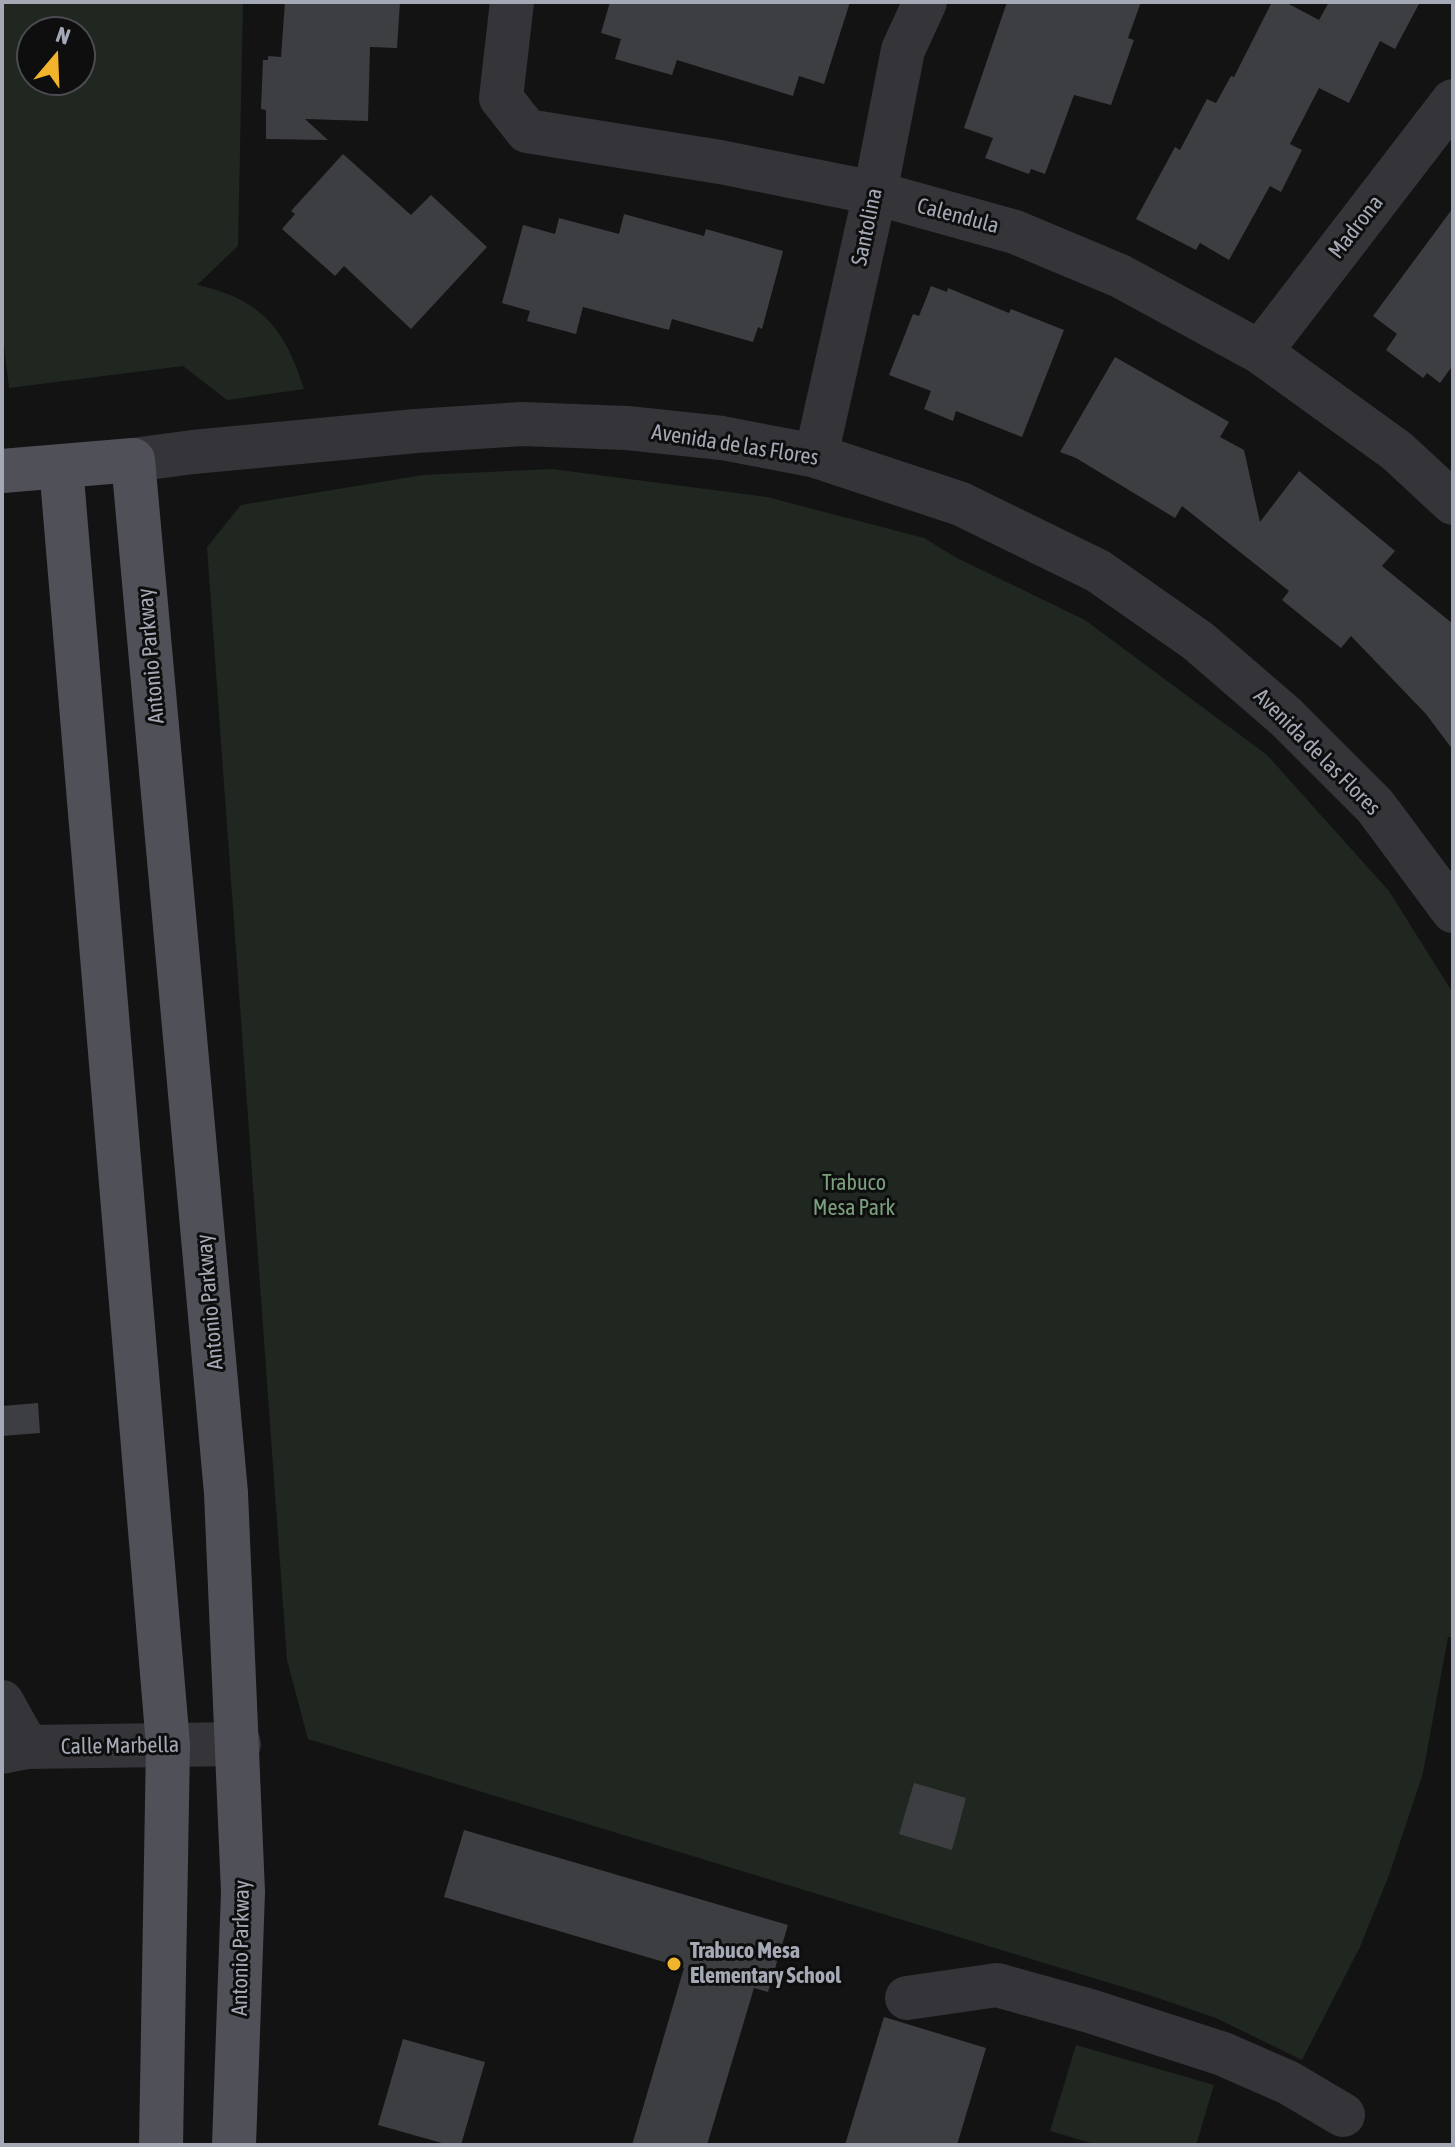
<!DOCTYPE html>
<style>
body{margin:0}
#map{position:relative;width:1455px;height:2147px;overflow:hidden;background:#131314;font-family:"Asap Condensed",sans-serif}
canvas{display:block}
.frame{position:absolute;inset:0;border:4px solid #a4a9b5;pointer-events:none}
.north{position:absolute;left:16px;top:16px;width:80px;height:80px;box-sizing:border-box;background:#0e0e0f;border:2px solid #4a4c51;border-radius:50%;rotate:19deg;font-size:22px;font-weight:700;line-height:32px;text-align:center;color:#a4a9b5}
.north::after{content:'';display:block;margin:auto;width:28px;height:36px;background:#f2b32d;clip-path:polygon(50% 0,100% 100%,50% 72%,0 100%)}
</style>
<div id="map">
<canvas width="1455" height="2147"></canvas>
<div class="frame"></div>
<div class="north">N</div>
</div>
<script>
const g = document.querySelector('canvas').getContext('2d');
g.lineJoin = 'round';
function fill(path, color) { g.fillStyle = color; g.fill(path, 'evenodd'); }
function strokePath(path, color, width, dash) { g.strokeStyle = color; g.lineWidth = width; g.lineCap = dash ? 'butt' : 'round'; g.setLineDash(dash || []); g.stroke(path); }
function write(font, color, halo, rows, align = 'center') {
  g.font = font + ' "Asap Condensed",sans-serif'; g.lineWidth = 6; g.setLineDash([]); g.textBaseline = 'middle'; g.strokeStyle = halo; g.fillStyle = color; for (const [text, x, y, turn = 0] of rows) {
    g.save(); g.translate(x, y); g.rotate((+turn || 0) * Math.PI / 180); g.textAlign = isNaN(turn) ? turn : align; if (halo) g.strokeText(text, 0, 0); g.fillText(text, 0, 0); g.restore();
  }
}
const green = new Path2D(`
 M 2,2 L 243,2 L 238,246 L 197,285 C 261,299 285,328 304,389 L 227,400 L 183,366 L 9,388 L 2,327 ZM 80,32 L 80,80 L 32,80 L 32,32 Z
 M 552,469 L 767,497 L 924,538 L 957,558 L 1085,620 L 1267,755 L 1389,891 L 1453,993 L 1453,1637 L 1448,1637 L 1423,1773 L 1389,1875 L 1360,1947 L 1302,2060 L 1216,2018 L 1146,1994 L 308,1739 L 287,1660 L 207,547 L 241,505 L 423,475 Z
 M 1076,2045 L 1214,2085 L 1196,2145 L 1098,2145 L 1050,2131 Z`);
const building = new Path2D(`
 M 285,2 L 400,2 L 397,48 L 370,47 L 368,121 L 305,119 L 328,140 L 266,139 L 266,110 L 261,109 L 263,60 L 268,60 L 268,56 L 281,57 Z
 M 610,2 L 850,2 L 824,84 L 799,76 L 793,96 L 677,60 L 672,75 L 615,59 L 621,39 L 601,33 Z
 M 1007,2 L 1141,2 L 1128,38 L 1134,40 L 1111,105 L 1074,95 L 1045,174 L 1031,169 L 1029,174 L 985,158 L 993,138 L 964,128 Z
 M 1272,2 L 1285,2 L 1319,20 L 1329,2 L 1420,2 L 1395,49 L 1380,41 L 1349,103 L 1319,88 L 1290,144 L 1302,150 L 1281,192 L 1270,186 L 1229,260 L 1200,243 L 1196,250 L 1136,219 L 1175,147 L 1180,150 L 1207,99 L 1216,103 L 1231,76 L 1234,77 Z
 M 343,154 L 411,215 L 431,195 L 487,247 L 411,329 L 344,266 L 335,276 L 282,229 L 295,214 L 291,211 Z
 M 1453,208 L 1453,365 L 1440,383 L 1427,373 L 1423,378 L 1386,350 L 1397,334 L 1373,316 Z
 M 624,214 L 704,236 L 706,229 L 783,251 L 762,329 L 758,327 L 753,342 L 672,319 L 669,330 L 583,307 L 576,334 L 527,321 L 530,311 L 502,303 L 523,225 L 555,234 L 559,218 L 619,234 Z
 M 931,286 L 947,292 L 948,288 L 1009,313 L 1011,309 L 1064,330 L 1022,437 L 956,411 L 953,421 L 924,409 L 931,391 L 889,375 L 913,314 L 919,316 Z
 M 1115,357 L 1229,422 L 1220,437 L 1244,450 L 1260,522 L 1299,471 L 1395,551 L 1382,566 L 1453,624 L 1453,750 L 1426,714 L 1351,636 L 1341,648 L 1282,600 L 1289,591 L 1182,506 L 1175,518 L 1076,458 L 1060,452 Z
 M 38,1403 L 40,1433 L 2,1436 L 2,1406 Z
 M 914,1783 L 966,1798 L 952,1850 L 899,1834 Z
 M 464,1830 L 788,1925 L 768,1992 L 754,1988 L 707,2145 L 632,2145 L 684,1968 L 444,1897 Z
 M 884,2017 L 986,2048 L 957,2145 L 845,2145 Z
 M 403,2039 L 485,2062 L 461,2145 L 449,2145 L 378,2125 Z`);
const minor = new Path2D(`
 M 512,2 L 501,98 L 527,131 L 720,162 L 875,193 L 1015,232 L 1120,276 L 1260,352 L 1397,451 L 1453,503
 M 1260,352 L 1453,101
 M 816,456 L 875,193 L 903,50 L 925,2
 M 133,460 L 193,452 L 416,431 L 522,424 L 627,428 L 722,438 L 816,456 L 961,504 L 1098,571 L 1198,641 L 1286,717 L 1375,806 L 1453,911
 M 2,1702 L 27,1747
 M 2,1752 L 27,1747 L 239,1744
 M 907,1998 L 997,1985 L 1090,2011 L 1223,2054 L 1289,2083 L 1343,2115`);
const major = new Path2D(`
 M 61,466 L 168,1745 L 161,2145
 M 2,471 L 133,460 L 226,1493 L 243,1892 L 234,2145`);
const markers = [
 [674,1964,8,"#f2b32d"]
];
const streetNames = [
 ["Calendula",958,216,15],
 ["Santolina",867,227,-78],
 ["Madrona",1356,227,-52],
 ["Avenida de las Flores",735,445,9],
 ["Antonio Parkway",151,656,-95],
 ["Avenida de las Flores",1317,752,45],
 ["Antonio Parkway",210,1302,-95],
 ["Calle Marbella",120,1746,-1],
 ["Antonio Parkway",241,1948,-89]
];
const parkNames = [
 ["Trabuco",854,1183],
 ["Mesa Park",854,1208]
];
const poiNames = [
 ["Trabuco Mesa",690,1951],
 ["Elementary School",690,1976]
];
fill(green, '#1f2720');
fill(building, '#3d3e41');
strokePath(minor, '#343439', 44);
strokePath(major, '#505158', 44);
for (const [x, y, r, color] of markers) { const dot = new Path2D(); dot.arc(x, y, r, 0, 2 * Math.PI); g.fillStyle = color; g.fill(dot); strokePath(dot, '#0e0e0f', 3); }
write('22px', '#a4a9b5', '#0e0e0f', streetNames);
write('22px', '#7ba07e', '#0e0e0f', parkNames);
write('bold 22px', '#a4a9b5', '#0e0e0f', poiNames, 'left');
</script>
